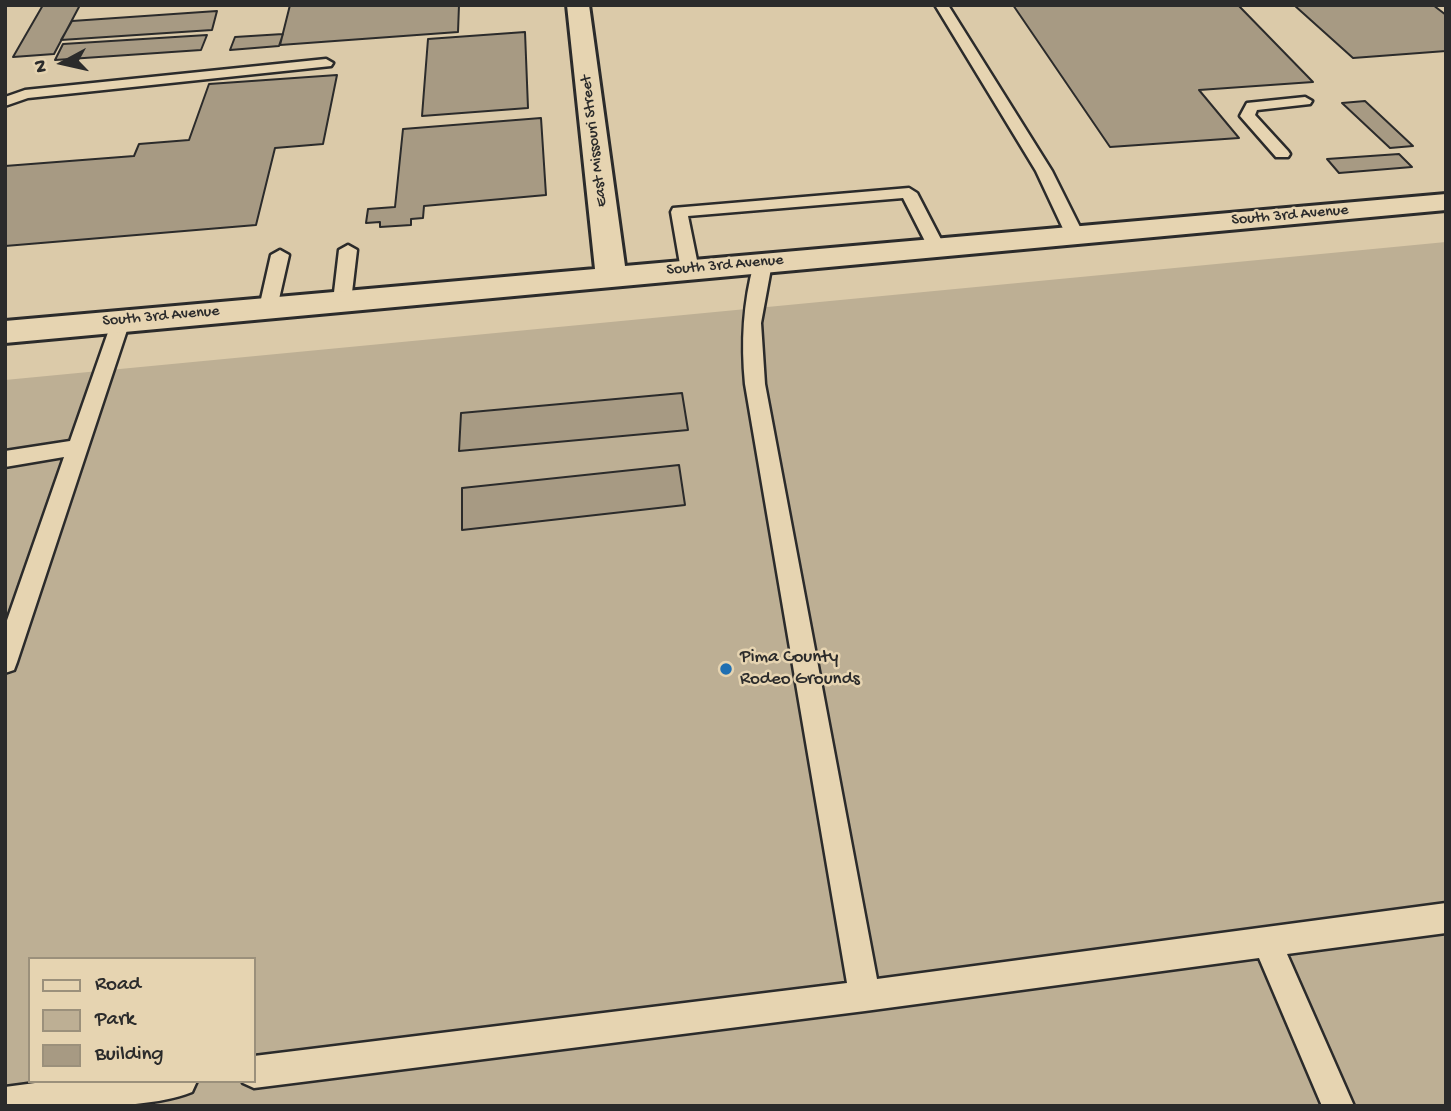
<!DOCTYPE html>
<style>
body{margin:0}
#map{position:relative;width:1451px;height:1111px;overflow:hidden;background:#dbcaa9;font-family:"Gochi Hand",sans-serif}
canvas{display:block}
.frame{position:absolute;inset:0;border:7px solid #2b2b2b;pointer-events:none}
.legend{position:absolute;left:28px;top:957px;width:228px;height:126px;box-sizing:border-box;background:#e6d4b1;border:2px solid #9b907b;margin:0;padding:9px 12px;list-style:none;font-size:21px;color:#2b2b2b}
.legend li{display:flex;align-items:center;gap:14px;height:35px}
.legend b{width:35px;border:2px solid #9b907b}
.north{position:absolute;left:28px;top:28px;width:70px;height:70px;-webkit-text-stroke:5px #e6d4b1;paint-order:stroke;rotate:262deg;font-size:19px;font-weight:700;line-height:28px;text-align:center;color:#2b2b2b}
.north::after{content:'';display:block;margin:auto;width:24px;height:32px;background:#2b2b2b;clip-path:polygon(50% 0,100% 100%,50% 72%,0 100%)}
</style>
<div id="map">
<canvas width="1451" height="1111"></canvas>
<div class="frame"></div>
<ul class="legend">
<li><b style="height:9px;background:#e6d4b1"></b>Road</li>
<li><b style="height:19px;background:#bdaf94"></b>Park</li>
<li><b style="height:19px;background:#a79a83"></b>Building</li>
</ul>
<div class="north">N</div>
</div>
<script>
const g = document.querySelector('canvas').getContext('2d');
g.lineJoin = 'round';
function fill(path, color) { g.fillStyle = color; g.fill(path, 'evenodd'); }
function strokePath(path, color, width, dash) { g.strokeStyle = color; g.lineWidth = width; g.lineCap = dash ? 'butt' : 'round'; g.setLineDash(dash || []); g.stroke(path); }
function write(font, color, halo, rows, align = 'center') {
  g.font = font + ' "Gochi Hand",sans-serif'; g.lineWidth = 5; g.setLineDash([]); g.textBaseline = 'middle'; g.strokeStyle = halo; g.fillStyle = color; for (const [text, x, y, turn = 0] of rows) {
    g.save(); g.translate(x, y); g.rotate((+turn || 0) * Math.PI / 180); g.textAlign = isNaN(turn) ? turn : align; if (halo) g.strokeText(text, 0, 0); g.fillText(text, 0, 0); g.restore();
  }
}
const green = new Path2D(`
 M 1446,242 L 1446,1106 L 5,1106 L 5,380 ZM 30,959 L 254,959 L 254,1081 L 30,1081 Z`);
const building = new Path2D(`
 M 43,5 L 80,5 L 54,54 L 13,57 Z
 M 290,5 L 459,5 L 458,32 L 280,45 Z
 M 1013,5 L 1238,5 L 1313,82 L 1199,90 L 1239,138 L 1110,147 Z
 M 1294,5 L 1433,5 L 1446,15 L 1446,51 L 1353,58 Z
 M 217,11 L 212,30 L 61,40 L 72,21 Z
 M 525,32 L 528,108 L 422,116 L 428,39 Z
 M 283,34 L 279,46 L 230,50 L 235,37 Z
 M 207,35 L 201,50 L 55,60 L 63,44 Z
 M 337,75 L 323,144 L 275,148 L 256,225 L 5,246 L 5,166 L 134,156 L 139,144 L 189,140 L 209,84 Z
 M 1365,101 L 1413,146 L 1390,148 L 1342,103 Z
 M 541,118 L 546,195 L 424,206 L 423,218 L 411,219 L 411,225 L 380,227 L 380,222 L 366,223 L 368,209 L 395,207 L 403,129 Z
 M 1399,154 L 1412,167 L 1339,173 L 1327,159 Z
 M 682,393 L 688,430 L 459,451 L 461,413 Z
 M 679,465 L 685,505 L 462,530 L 462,488 Z`);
const service = new Path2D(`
 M 935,5 L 948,5 L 1052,171 L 1084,235 L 1081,239 L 1069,239 L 1066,235 L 1036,171 Z
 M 326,59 L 333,63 L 331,66 L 28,98 L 5,106 L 5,97 L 25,90 Z
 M 1305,97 L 1312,101 L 1310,104 L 1257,110 L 1255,115 L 1288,151 L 1290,154 L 1288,157 L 1276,157 L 1240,116 L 1247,103 Z
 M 909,188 L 917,193 L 945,247 L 942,251 L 930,251 L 903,198 L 688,216 L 699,270 L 690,276 L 681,270 L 671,212 L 673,208 Z
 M 348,245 L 357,250 L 351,301 L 342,307 L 333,301 L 339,250 Z
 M 280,250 L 289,255 L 277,308 L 268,314 L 259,308 L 271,255 Z
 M 763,258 L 772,263 L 761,323 L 765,384 L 877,979 L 1446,903 L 1446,933 L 1287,954 L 1354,1106 L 1322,1106 L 1259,958 L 865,1011 L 254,1088 L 243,1083 L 242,1081 L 254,1081 L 254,1056 L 847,983 L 745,384 C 741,342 743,304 754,263 Z
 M 121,315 L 128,317 L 130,321 L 17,662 L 14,670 L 5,673 L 5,626 L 64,457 L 5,467 L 5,451 L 70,441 L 112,321 L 114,317 Z
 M 50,1081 L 197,1081 L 192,1092 C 145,1111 58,1106 5,1106 L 5,1087 Z`);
const minor = new Path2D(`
 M 567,5 L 589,5 L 625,266 L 1446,194 L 1446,210 L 5,343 L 5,321 L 595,269 Z`);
const markers = [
 [726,669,7,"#1f6fb2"]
];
const farStreetnames = [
 ["East Missouri Street",595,141,-97],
 ["South 3rd Avenue",1290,216,-5],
 ["South 3rd Avenue",725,266,-5],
 ["South 3rd Avenue",161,317,-5]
];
const poiNames = [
 ["Pima County",740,658],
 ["Rodeo Grounds",740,680]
];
fill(green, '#bdaf94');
fill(building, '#a79a83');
strokePath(building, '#2b2b2b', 2);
strokePath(service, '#2b2b2b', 5);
strokePath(minor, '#2b2b2b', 6);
fill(service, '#e6d4b1');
fill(minor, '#e6d4b1');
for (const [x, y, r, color] of markers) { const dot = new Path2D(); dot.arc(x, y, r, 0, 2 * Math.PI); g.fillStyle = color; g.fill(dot); strokePath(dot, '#e6d4b1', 2.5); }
write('16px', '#2b2b2b', '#e6d4b1', farStreetnames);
write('19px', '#2b2b2b', '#e6d4b1', poiNames, 'left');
</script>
